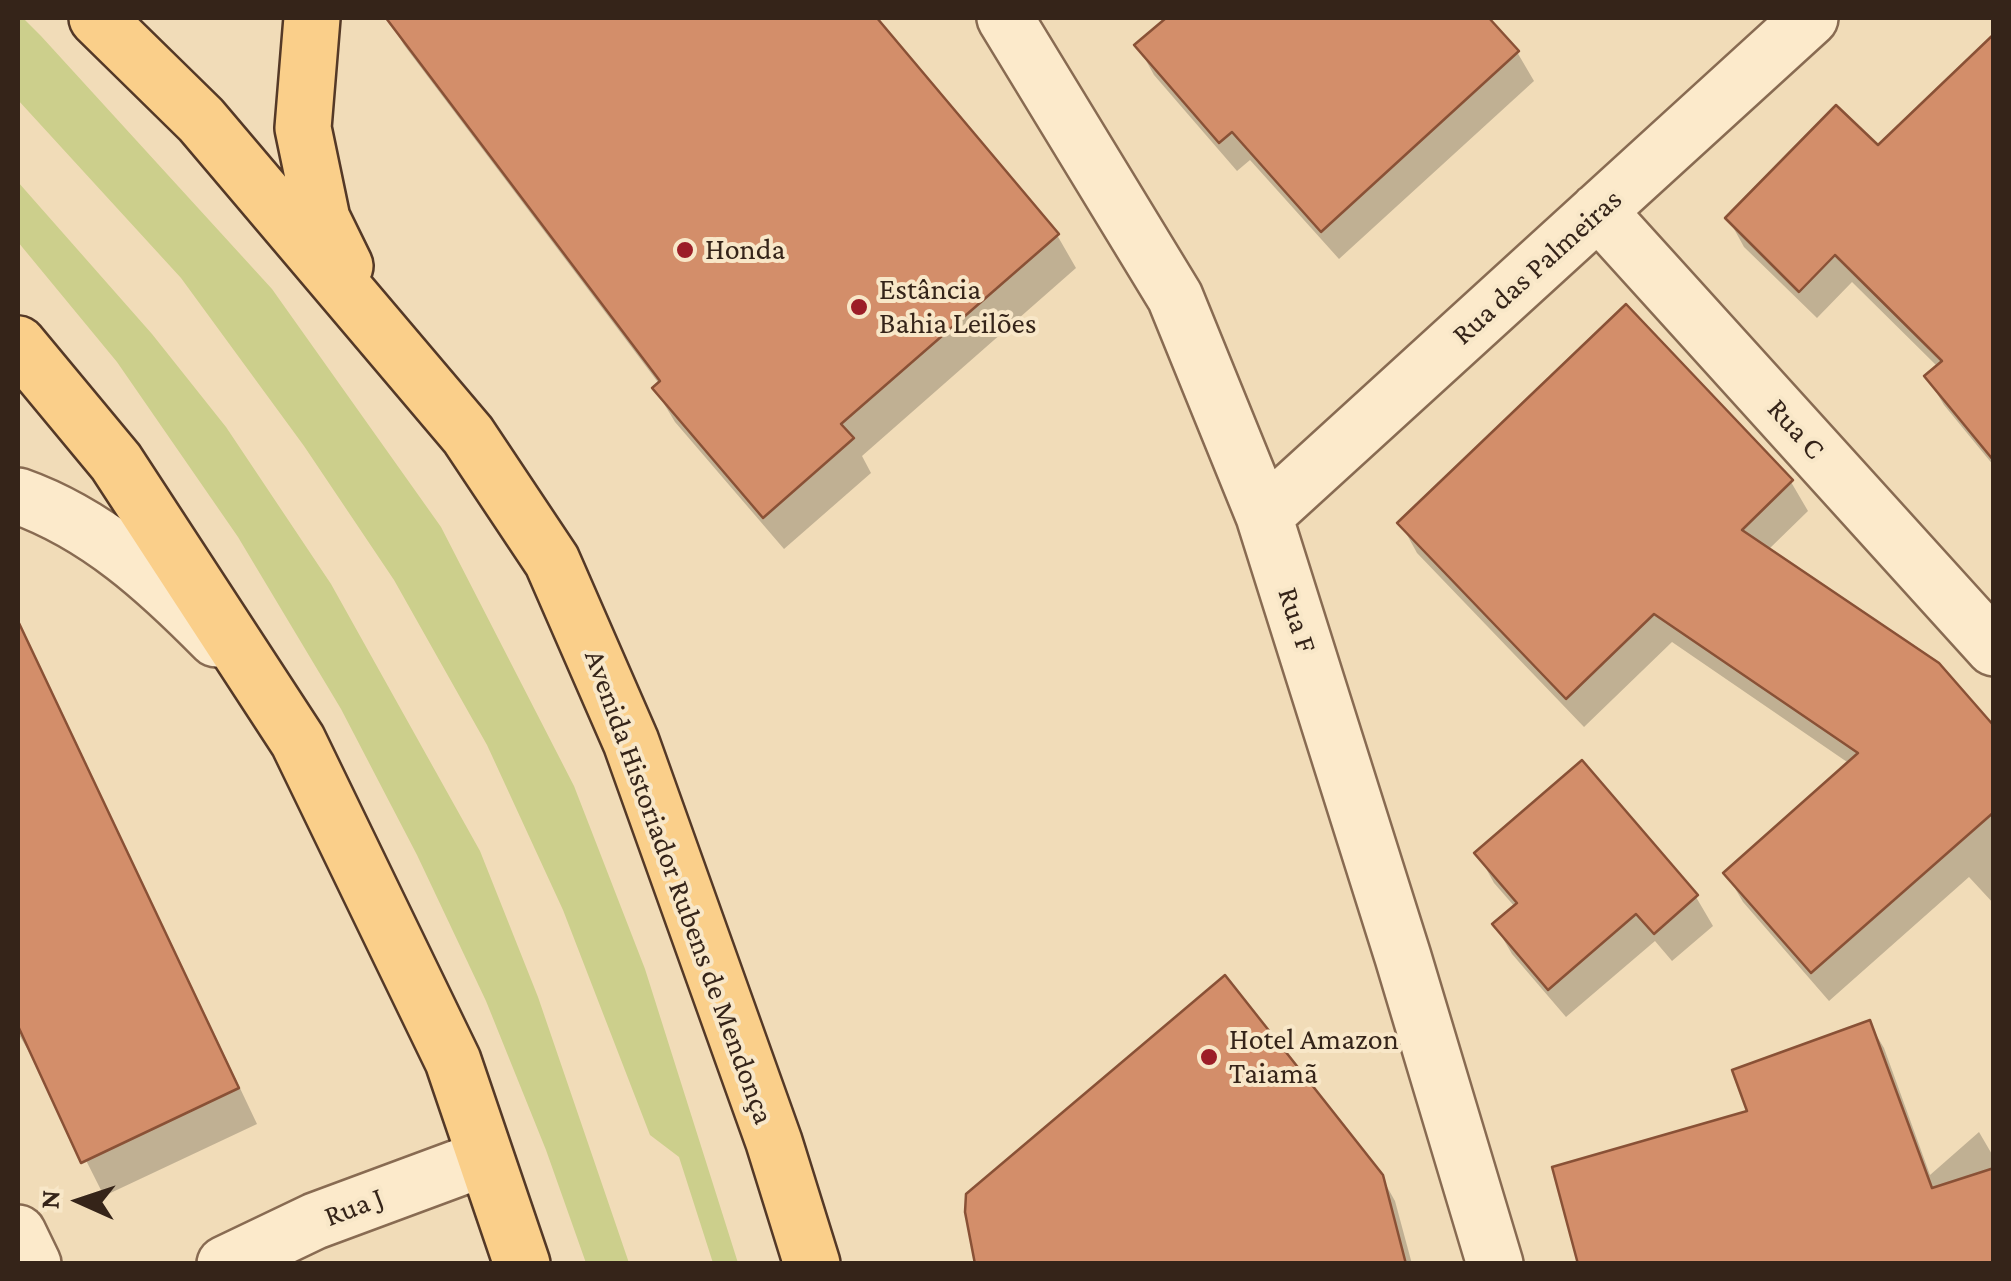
<!DOCTYPE html>
<meta charset="utf-8">
<style>
body{margin:0}
#map{position:relative;width:2011px;height:1281px;overflow:hidden;background:#f1dcb8;font-family:"Crimson Pro",serif}
canvas{display:block}
.frame{position:absolute;inset:0;border:20px solid #352419;pointer-events:none}
.north{position:absolute;left:30px;top:1151px;width:100px;height:100px;-webkit-text-stroke:8px #f8e7c8;paint-order:stroke;rotate:273deg;font-size:28px;font-weight:700;line-height:40px;text-align:center;color:#352419}
.north::after{content:'';display:block;margin:auto;width:35px;height:45px;background:#352419;clip-path:polygon(50% 0,100% 100%,50% 72%,0 100%)}
</style>
<div id="map">
<canvas width="2011" height="1281"></canvas>
<div class="frame"></div>
<div class="north">N</div>
</div>
<script>
const g = document.querySelector('canvas').getContext('2d');
g.lineJoin = 'round';
function fill(path, color) { g.fillStyle = color; g.fill(path, 'evenodd'); }
function strokePath(path, color, width, dash) { g.strokeStyle = color; g.lineWidth = width; g.lineCap = dash ? 'butt' : 'round'; g.setLineDash(dash || []); g.stroke(path); }
function write(font, color, halo, rows, align = 'center') {
  g.font = font + ' "Crimson Pro",serif'; g.lineWidth = 8; g.setLineDash([]); g.textBaseline = 'middle'; g.strokeStyle = halo; g.fillStyle = color; for (const [text, x, y, turn = 0] of rows) {
    g.save(); g.translate(x, y); g.rotate((+turn || 0) * Math.PI / 180); g.textAlign = isNaN(turn) ? turn : align; if (halo) g.strokeText(text, 0, 0); g.fillText(text, 0, 0); g.restore();
  }
}
const green = new Path2D(`
 M 18,18 L 23,18 L 41,36 L 272,289 L 441,527 L 574,786 L 645,969 L 738,1263 L 713,1263 L 679,1157 L 650,1135 L 563,910 L 487,745 L 394,580 L 304,446 L 181,278 L 18,100 Z
 M 18,182 L 152,334 L 226,427 L 331,584 L 480,851 L 538,997 L 629,1263 L 586,1263 L 546,1150 L 486,1001 L 417,855 L 341,709 L 238,537 L 117,362 L 18,242 Z`);
const shadow = new Path2D(`
 M 388,18 L 874,18 L 1057,235 L 1076,268 L 862,456 L 871,473 L 784,549 L 675,422 L 655,389 L 660,385 L 404,45 Z
 M 1170,18 L 1485,18 L 1517,52 L 1534,81 L 1339,259 L 1250,160 L 1237,171 L 1154,75 L 1138,46 Z
 M 1994,37 L 1994,466 L 1944,405 L 1927,377 L 1939,368 L 1852,282 L 1817,318 L 1744,247 L 1728,218 L 1878,149 Z
 M 1626,308 L 1791,482 L 1808,511 L 1768,550 L 1994,730 L 1994,904 L 1969,877 L 1829,1001 L 1743,902 L 1726,873 L 1850,764 L 1672,642 L 1584,727 L 1417,553 L 1401,524 Z
 M 20,632 L 40,667 L 257,1124 L 104,1196 L 46,1081 L 18,1033 L 18,634 Z
 M 1582,764 L 1696,897 L 1713,926 L 1672,961 L 1655,941 L 1566,1017 L 1512,954 L 1495,925 L 1515,907 L 1494,883 L 1478,854 Z
 M 1869,1023 L 1884,1048 L 1930,1175 L 1979,1132 L 1993,1156 L 1994,1264 L 1750,1113 Z
 M 1381,1176 L 1395,1201 L 1412,1264 L 983,1264 Z`);
const building = new Path2D(`
 M 386,18 L 877,18 L 1059,234 L 841,424 L 854,438 L 763,518 L 652,388 L 660,381 Z
 M 1166,18 L 1489,18 L 1519,51 L 1321,232 L 1232,132 L 1219,143 L 1134,45 Z
 M 1994,34 L 1994,461 L 1924,376 L 1942,361 L 1835,255 L 1799,292 L 1725,218 L 1836,105 L 1878,145 Z
 M 1626,304 L 1793,480 L 1742,530 L 1939,663 L 1994,726 L 1994,812 L 1811,973 L 1723,873 L 1858,753 L 1654,614 L 1566,699 L 1397,523 Z
 M 18,621 L 239,1088 L 81,1163 L 18,1026 Z
 M 1582,760 L 1698,895 L 1654,934 L 1636,914 L 1548,990 L 1492,924 L 1517,903 L 1474,853 Z
 M 1225,975 L 1383,1175 L 1406,1264 L 975,1264 L 965,1212 L 966,1194 Z
 M 1870,1020 L 1932,1188 L 1994,1168 L 1994,1264 L 1578,1264 L 1552,1167 L 1747,1111 L 1732,1070 Z`);
const minor = new Path2D(`
 M 1005,18 L 1175,297 L 1264,516 L 1403,957 L 1495,1264
 M 1598,211 L 1994,648
 M 18,496 C 97,524 158,580 216,639
 M 1264,516 L 1810,18
 M 18,1233 L 33,1264
 M 225,1264 L 315,1221 L 485,1158`);
const major = new Path2D(`
 M 97,18 L 201,120 L 468,435 L 552,561 L 631,742 L 774,1142 L 812,1264
 M 312,18 L 303,128 L 322,219 L 345,266
 M 18,344 L 116,462 L 298,741 L 453,1061 L 522,1264`);
const markers = [
 [685,250,10,"#9c1d27"],
 [859,307,10,"#9c1d27"],
 [1209,1057,10,"#9c1d27"]
];
const poiNames = [
 ["Honda",705,250],
 ["Estância",879,290],
 ["Bahia Leilões",879,324],
 ["Hotel Amazon",1229,1040],
 ["Taiamã",1229,1074]
];
const streetNames = [
 ["Rua das Palmeiras",1537,267,-42],
 ["Rua C",1796,429,48],
 ["Rua F",1297,620,72],
 ["Avenida Historiador Rubens de Mendonça",679,887,70],
 ["Rua J",354,1207,-21]
];
fill(green, '#cccf8c');
fill(shadow, '#0003');
fill(building, '#d38e6a');
strokePath(building, '#895136', 2.5);
strokePath(minor, '#886b52', 60);
strokePath(major, '#543927', 60);
strokePath(minor, '#fceacb', 55);
strokePath(major, '#facf8a', 55);
for (const [x, y, r, color] of markers) { const dot = new Path2D(); dot.arc(x, y, r, 0, 2 * Math.PI); g.fillStyle = color; g.fill(dot); strokePath(dot, '#f8e7c8', 4); }
write('30px', '#352419', '#f8e7c8', poiNames, 'left');
write('30px', '#352419', '#f8e7c8', streetNames);
</script>
